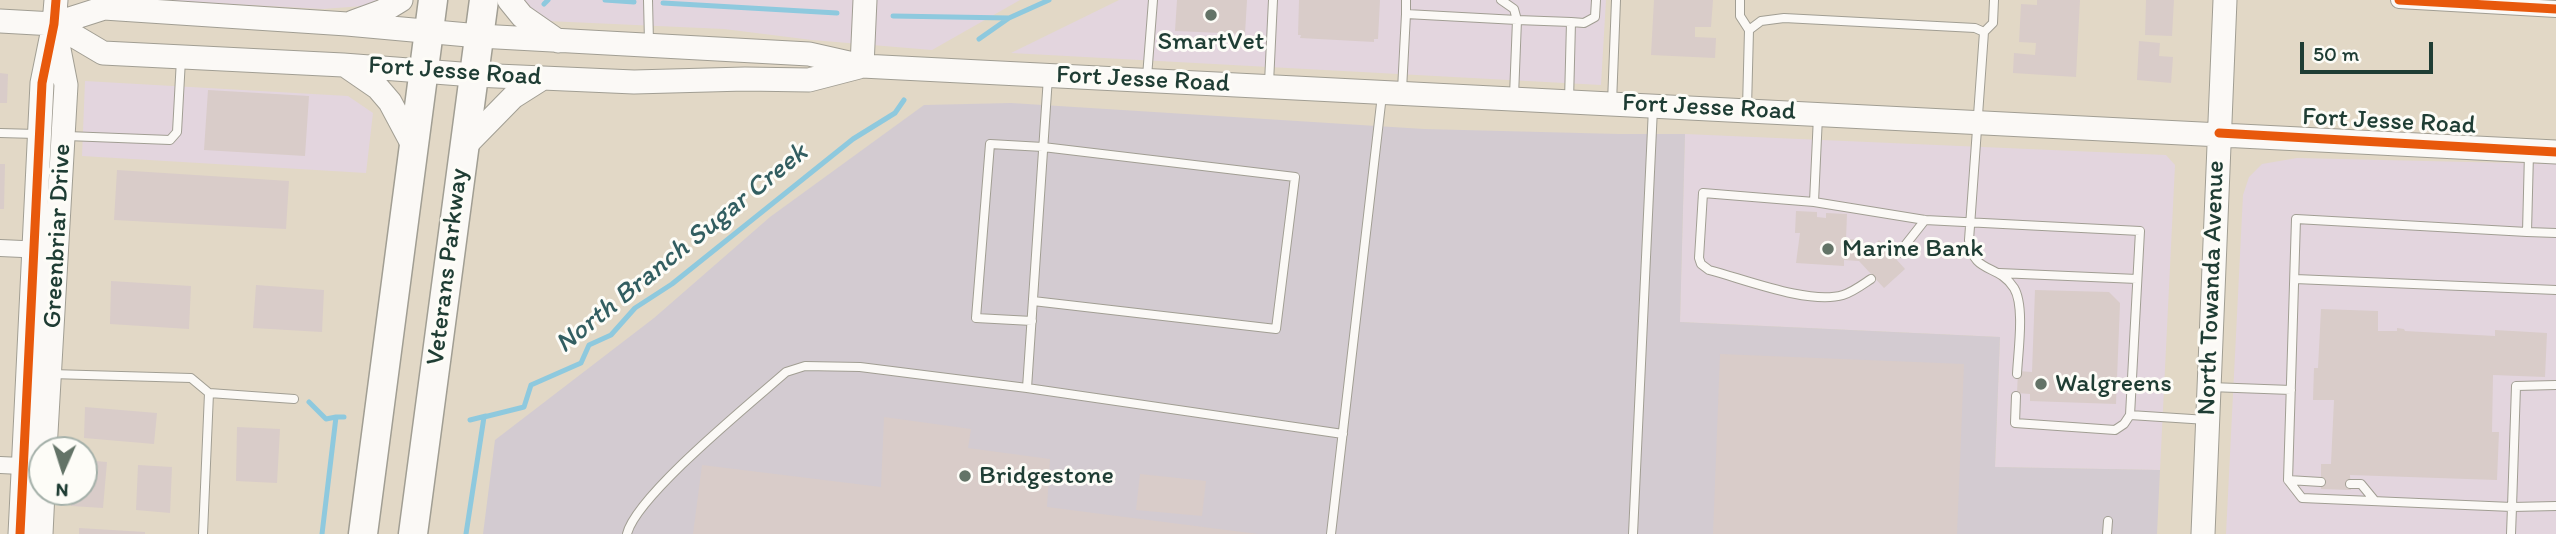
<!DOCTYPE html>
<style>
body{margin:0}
#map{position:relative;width:2556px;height:534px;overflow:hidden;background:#e2d8c6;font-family:Itim,sans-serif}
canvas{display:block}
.north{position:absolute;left:28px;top:436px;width:70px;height:70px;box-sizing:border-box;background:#fdfcf7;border:2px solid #a4b0a9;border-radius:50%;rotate:183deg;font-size:19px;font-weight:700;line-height:28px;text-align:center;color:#1f3d34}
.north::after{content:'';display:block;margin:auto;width:24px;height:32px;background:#637367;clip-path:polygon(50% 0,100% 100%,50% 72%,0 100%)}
.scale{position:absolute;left:2300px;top:42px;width:133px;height:32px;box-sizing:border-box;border:4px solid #1f3d34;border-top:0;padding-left:9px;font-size:21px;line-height:24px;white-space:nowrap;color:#1f3d34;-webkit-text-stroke:5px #fdfcf7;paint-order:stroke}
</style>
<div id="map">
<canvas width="2556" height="534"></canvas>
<div class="north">N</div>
<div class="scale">50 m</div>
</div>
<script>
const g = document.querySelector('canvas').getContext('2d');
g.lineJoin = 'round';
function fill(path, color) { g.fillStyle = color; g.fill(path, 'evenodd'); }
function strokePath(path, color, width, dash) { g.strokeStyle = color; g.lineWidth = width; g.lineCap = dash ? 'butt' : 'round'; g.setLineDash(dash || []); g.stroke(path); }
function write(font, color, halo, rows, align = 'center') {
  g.font = font + ' Itim,sans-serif'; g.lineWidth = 6; g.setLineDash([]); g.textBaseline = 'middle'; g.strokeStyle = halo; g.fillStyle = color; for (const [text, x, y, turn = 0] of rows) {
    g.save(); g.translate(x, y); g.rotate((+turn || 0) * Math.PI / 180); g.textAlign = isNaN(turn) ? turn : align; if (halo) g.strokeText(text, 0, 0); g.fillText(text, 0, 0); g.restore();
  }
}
const built = new Path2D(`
 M 155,0 L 378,0 L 363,6 L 323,9 Z
 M 521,0 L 1020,0 L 932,50 L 812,40 L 724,29 L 547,21 Z
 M 1119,0 L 1606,0 L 1601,85 L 1011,53 Z
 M 85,81 L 348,96 L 373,113 L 366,173 L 82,156 Z
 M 1685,134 L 2166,155 L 2175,165 L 2160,470 L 1995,467 L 2000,337 L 1680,322 Z
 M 2297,158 L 2556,164 L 2556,534 L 2226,534 L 2243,195 L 2249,177 L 2262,164 Z`);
const industrial = new Path2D(`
 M 1011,103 L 1424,129 L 1619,134 L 1685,134 L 1680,322 L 2000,337 L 1995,467 L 2160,470 L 2157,534 L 483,534 L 495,440 L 654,318 L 770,217 L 924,105 Z`);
const stream = new Path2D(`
 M 605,0 L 634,2
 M 663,3 L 837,13
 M 544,4 L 548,0
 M 893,16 L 1009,18
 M 979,39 L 1009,18 L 1049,0
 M 309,402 L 326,419 L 336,417
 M 470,420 L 486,416
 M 322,534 L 336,417 L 344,417
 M 466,534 L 484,417 L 524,407 L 531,385 L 581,363 L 589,345 L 611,335 L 635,308 L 672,284 L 853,139 L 895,113 L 904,100`);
const building = new Path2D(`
 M 1177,0 L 1247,0 L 1245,34 L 1175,31 Z
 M 1299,0 L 1380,0 L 1378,39 L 1374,39 L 1374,42 L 1300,38 L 1301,35 L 1298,35 Z
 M 1654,0 L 1713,0 L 1711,27 L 1695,27 L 1695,37 L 1716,38 L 1715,58 L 1651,55 Z
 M 2037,0 L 2080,0 L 2076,77 L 2013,73 L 2014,53 L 2035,55 L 2036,43 L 2019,42 L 2021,4 L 2037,5 Z
 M 2146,0 L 2174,0 L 2172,36 L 2145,35 Z
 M 2139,41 L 2160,43 L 2159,56 L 2173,57 L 2171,83 L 2137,80 Z
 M 0,73 L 8,74 L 7,103 L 0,103 Z
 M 208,90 L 309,96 L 305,156 L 204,150 Z
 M 0,164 L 5,164 L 4,209 L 0,209 Z
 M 117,170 L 289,181 L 286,229 L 114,220 Z
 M 1796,211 L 1817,212 L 1817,217 L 1826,218 L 1826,213 L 1847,214 L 1846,239 L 1860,240 L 1859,256 L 1862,256 L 1879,240 L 1905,269 L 1884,288 L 1859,261 L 1844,260 L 1844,266 L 1796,263 L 1800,233 L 1795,233 Z
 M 111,281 L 191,286 L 189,329 L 110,324 Z
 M 256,285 L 324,290 L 322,332 L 253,328 Z
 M 2035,290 L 2109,292 L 2120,303 L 2116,404 L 2030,401 L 2030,394 L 2017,393 L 2018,371 L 2032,372 Z
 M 2321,309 L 2378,311 L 2378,331 L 2397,331 L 2397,328 L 2404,329 L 2405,331 L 2495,336 L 2495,330 L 2547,333 L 2545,377 L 2493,375 L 2492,432 L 2499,432 L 2497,480 L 2350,475 L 2351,490 L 2321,489 L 2321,464 L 2331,464 L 2334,400 L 2313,400 L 2314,368 L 2318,368 Z
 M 1720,354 L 1964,364 L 1957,534 L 1713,534 Z
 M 85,407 L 157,413 L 154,444 L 84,438 Z
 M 884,417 L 971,429 L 968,448 L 1050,459 L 1047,507 L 1258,534 L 693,534 L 702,465 L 881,487 Z
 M 237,427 L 280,429 L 277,483 L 236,481 Z
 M 84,460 L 107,462 L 103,508 L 71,506 L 71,492 L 84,492 Z
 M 138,465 L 172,467 L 170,513 L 136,510 Z
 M 1140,474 L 1206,481 L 1202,516 L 1136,510 Z
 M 79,528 L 145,532 L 145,534 L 79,534 Z`);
const lane = new Path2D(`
 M 648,0 L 649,42
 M 1501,0 L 1514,9 L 1517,20 L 1571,22 L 1569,101
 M 1740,0 L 1740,16 L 1749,30
 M 1406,14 L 1406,0
 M 1571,22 L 1584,23 L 1595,17 L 1596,0
 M 1984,32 L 1993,23 L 1994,0
 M 1048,77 L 1027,388 L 1343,434
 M 1147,77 L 1153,0
 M 1269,83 L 1273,0
 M 1402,90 L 1406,14 L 1517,20 L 1514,96
 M 1612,103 L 1616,0
 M 1747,108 L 1749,30 L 1761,21 L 1784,18 L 1975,28 L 1984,32 L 1969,240 C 1973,275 1998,263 2014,288 C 2025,306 2018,352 2017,374
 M 0,133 L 36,134
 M 67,136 L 170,140 L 177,132 L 181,59
 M 2529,153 L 2527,232 L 2556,233
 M 1814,202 L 1818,116
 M 2527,232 L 2296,219 L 2288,480 L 2302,498 L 2512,507 L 2516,386 L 2556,385
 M 1899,253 L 1925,220
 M 1999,273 L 2137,279
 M 1871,279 C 1862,285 1853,292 1843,295 C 1809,305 1744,279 1709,270 L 1701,264 L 1699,258 L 1703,193 L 1814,202 L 1925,220 L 2140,231 L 2130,415 L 2207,420
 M 2295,279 L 2556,290
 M 1032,321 L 976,318 L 990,144 L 1043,147 L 1295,177 L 1276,329 L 1033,301
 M 51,374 L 191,378 L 209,393 L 203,534
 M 2210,387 L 2291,390
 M 209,393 L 294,399
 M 2016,396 L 2015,423 L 2115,430 L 2124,424 L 2130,415
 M 2288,480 L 2321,482
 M 2350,484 L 2361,484 L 2375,501
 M 627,534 C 636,496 752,402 786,372 L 805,366 L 860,367 L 1027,388
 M 1331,534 L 1382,95
 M 1633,534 L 1653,108
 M 2107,534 L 2108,521
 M 2511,534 L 2512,507 L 2556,506`);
const street = new Path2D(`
 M 2399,0 L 2556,9
 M 0,248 L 44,250
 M 0,465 L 42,467`);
const secondary = new Path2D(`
 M 509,0 L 522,16 L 558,41
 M 0,21 L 54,24 L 104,8 L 347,24 L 479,36 L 809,54 L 862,66 L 2556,152
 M 353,22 L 383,11 L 401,0
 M 54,24 L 103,53 L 343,65 L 474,75 L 634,82 L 745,79 L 809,80 L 859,67
 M 346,66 L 378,88 L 390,102 L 414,147
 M 862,66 L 865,0
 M 464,147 L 513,97 L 543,78
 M 45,450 L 66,85 L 56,34
 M 20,534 L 42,83 L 54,24 L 56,0
 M 41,534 L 43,492
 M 2203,534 L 2225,0`);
const highway = new Path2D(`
 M 363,534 L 433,0
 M 413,534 L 484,0`);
const cycleway = new Path2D(`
 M 2399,0 L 2556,9
 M 2219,133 L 2556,152
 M 20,534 L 42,83 L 54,24 L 56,0`);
const markers = [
 [1211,15,7,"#637367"],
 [1828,249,7,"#637367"],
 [2041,384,7,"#637367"],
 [965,476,7,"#637367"]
];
const poiNames = [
 ["SmartVet",1211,42,"center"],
 ["Marine Bank",1842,249],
 ["Walgreens",2055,384],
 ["Bridgestone",979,476]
];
const streetNames = [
 ["Fort Jesse Road",455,72,4],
 ["Fort Jesse Road",1143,80,3],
 ["Fort Jesse Road",1709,108,3],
 ["Fort Jesse Road",2389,122,3],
 ["Greenbriar Drive",58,236,-87],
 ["Veterans Parkway",448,267,-83],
 ["North Towanda Avenue",2212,288,-88]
];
const waterNames = [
 ["North Branch Sugar Creek",682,249,-39]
];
fill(built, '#e3d5de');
fill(industrial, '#d3cbd1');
strokePath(stream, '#8ec9de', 5);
fill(building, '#d9ccc9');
strokePath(lane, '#a19e93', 10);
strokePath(street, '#a19e93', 18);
strokePath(secondary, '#a19e93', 25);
strokePath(highway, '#a19e93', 31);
strokePath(lane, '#fbf9f6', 8);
strokePath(street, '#fbf9f6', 16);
strokePath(secondary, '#fbf9f6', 23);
strokePath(highway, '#fbf9f6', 28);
strokePath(cycleway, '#e8590c', 9);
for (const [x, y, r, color] of markers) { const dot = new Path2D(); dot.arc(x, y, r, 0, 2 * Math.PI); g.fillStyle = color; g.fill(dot); strokePath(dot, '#fdfcf7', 2.5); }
write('26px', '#1f3d34', '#fdfcf7', poiNames, 'left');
write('26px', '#1f3d34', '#fdfcf7', streetNames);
write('italic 28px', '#325e61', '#fdfcf7', waterNames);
</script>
